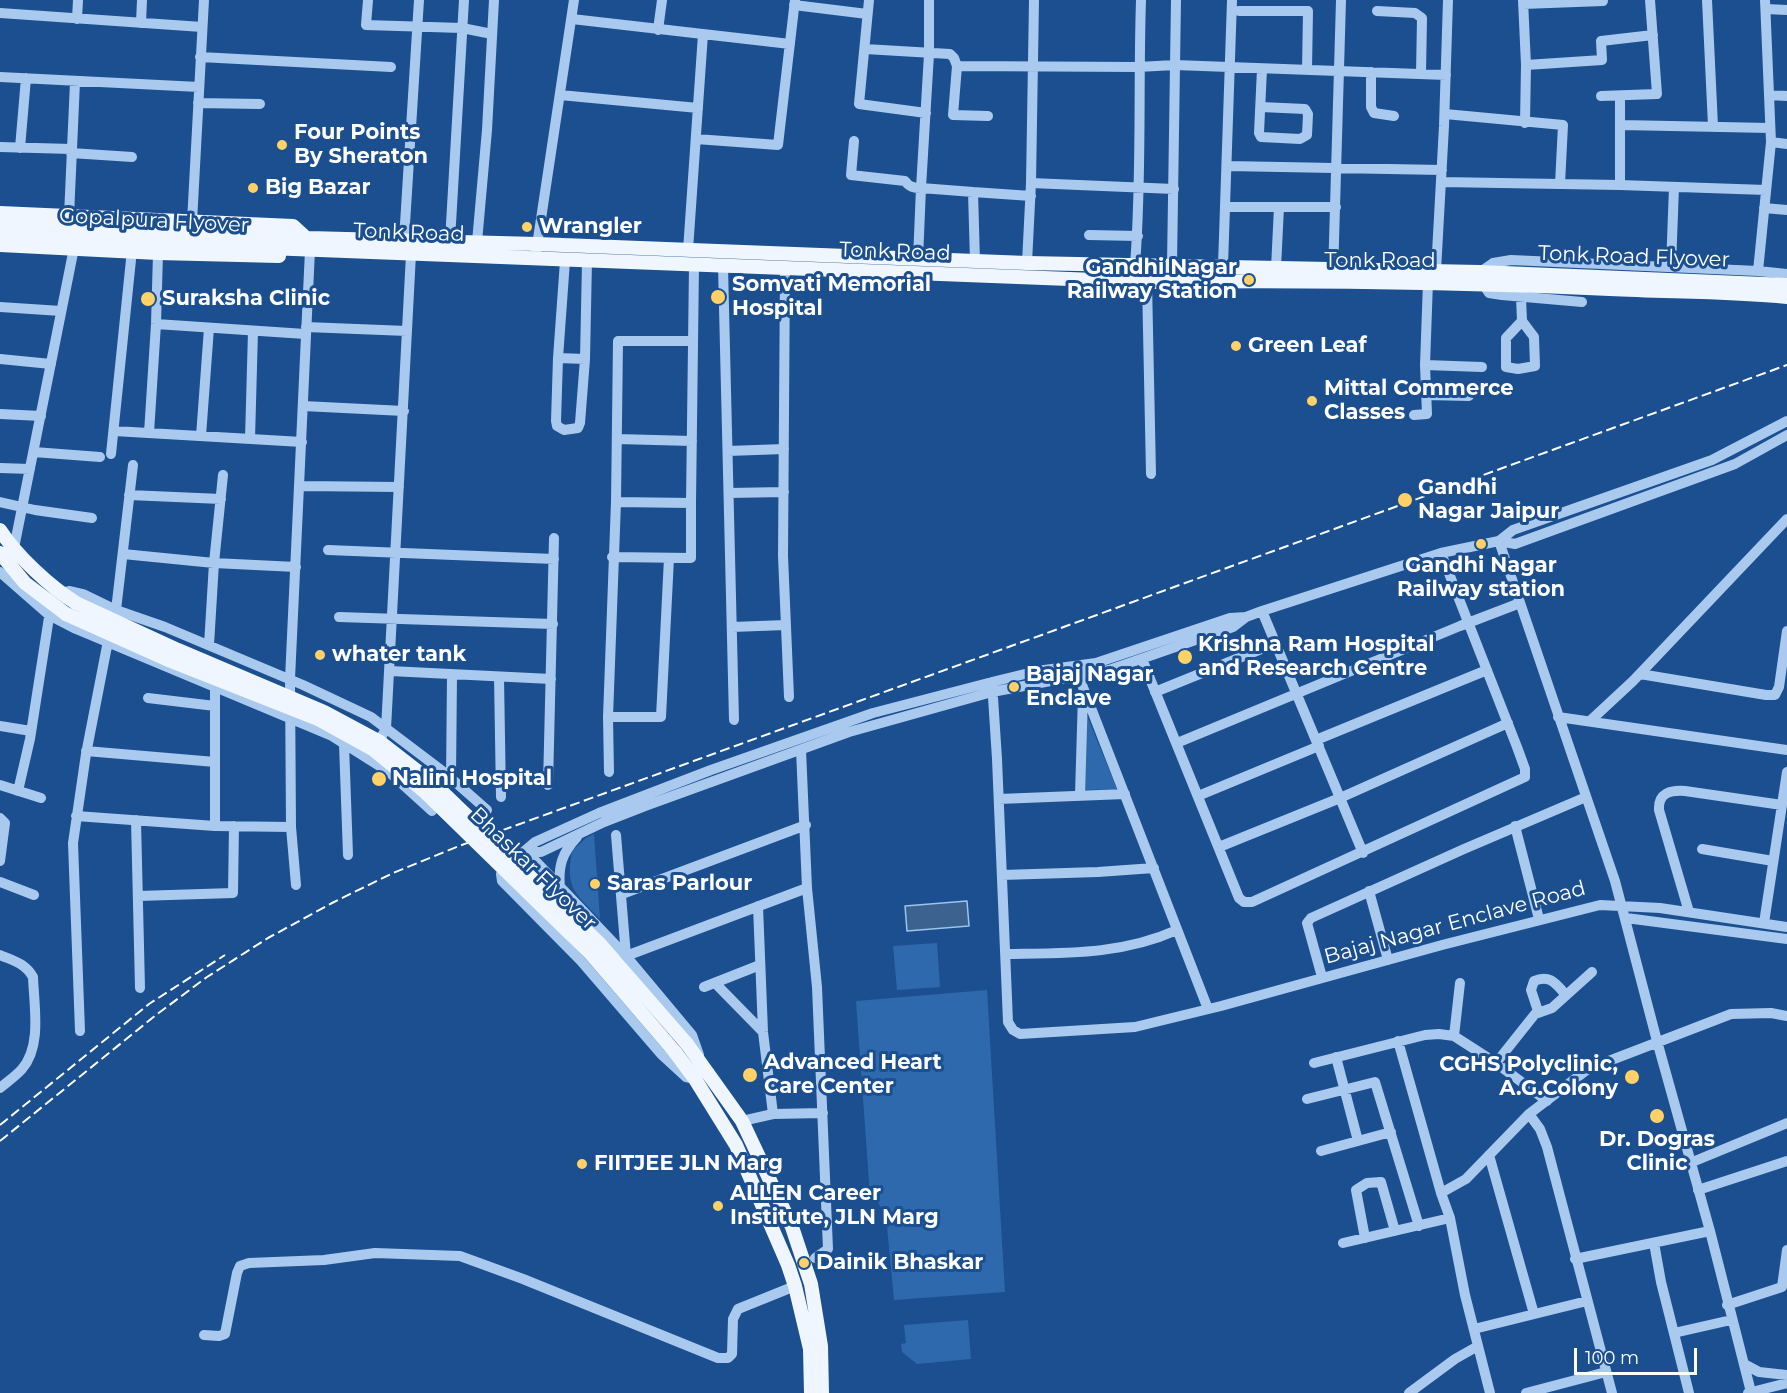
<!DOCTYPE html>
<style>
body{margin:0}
#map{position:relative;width:1787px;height:1393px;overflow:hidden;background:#1b4f8f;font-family:Montserrat,sans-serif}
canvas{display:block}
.scale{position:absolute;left:1574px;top:1348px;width:123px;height:27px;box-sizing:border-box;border:3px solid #fff;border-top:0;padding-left:8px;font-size:18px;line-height:21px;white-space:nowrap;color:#fff;-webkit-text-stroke:4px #1b4f8f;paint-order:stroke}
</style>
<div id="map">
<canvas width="1787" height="1393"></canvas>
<div class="scale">100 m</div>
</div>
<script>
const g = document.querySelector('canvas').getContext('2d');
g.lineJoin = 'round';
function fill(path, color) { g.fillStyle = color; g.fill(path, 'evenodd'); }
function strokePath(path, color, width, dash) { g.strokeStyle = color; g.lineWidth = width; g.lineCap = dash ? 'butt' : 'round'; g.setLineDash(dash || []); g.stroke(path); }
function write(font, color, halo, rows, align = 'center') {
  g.font = font + ' Montserrat,sans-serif'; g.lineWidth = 6; g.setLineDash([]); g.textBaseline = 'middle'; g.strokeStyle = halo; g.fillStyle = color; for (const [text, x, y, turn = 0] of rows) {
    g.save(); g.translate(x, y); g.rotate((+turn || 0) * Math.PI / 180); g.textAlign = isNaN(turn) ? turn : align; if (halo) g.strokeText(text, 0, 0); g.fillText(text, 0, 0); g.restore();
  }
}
const green = new Path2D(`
 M 1083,706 L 1117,789 L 1085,790 Z
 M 594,834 L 600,919 C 575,893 565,889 572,851 L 586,838 Z
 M 937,943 L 940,987 L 897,990 L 893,946 Z
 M 987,990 L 1005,1292 L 894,1300 L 886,1216 L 877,1201 L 870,1196 L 856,1001 Z
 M 968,1320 L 971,1359 L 917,1364 L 902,1352 L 901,1344 L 906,1343 L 904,1325 Z`);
const water = new Path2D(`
 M 967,901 L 969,926 L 907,931 L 905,906 Z`);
const minor = new Path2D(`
 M 368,0 L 366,25 L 462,28 L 492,34
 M 869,0 L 859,104 L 926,113
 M 1523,0 L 1526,65 L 1525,123
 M 1707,0 L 1713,126
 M 1523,4 L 1603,1
 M 794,5 L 867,14
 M 1766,9 L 1787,10
 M 1239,11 L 1308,11 L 1307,70
 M 1377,11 L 1415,13 L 1422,18 L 1421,74
 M 0,13 L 202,27
 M 77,19 L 78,0
 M 572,19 L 790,44
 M 141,23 L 142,0
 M 658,30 L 662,0
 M 865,49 L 950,54 L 954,58 L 957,66 L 1138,67 L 1175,65 L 1446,75
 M 200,57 L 391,67
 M 1526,65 L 1602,60 L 1601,41 L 1653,35
 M 957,66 L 953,115 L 988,116
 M 1371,72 L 1371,107 L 1374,113 L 1394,116
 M 0,77 L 199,87
 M 560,95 L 698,108
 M 1769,95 L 1787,96
 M 1601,96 L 1657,94 L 1650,0
 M 198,103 L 260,104
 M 1261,107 L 1305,109 L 1308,114 L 1307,135 L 1300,139 L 1261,137 L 1259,133 L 1262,69
 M 1445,114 L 1563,125 L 1560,184
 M 1621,125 L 1770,128
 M 696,139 L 778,145 L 795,0
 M 854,141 L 851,175 L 905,181 C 909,187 914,188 921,188 L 929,54 L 929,0
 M 1771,142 L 1787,144
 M 0,147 L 71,149
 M 20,148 L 26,78
 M 71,153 L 132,157
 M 1227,166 L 1442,170
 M 1441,182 L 1620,185 L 1766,190
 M 1031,183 L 1174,189
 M 1620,185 L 1620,97
 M 973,192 L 1031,196
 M 1225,207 L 1336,207
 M 1764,208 L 1787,210
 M 69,216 L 75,82
 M 192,222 L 204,0
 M 1089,235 L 1138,236
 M 404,240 L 419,0
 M 450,241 L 464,0
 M 477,242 L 487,130 L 494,0
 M 688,250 L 703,34
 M 536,252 L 574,0
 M 918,259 L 921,188 L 973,192 L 975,261
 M 565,261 L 558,358 L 556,421 L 557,426 L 564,430 L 578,428 L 580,423 L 585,359 L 587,261
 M 1027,263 L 1031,183 L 1034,0
 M 1135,265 C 1142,177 1138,88 1141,0
 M 1172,265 L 1176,0
 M 723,266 L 734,720
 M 1223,266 L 1232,0
 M 1671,267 L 1674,187
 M 1276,268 L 1279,207
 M 785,269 L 783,556 L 789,697
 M 1436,271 L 1444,126 L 1448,0
 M 1758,271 L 1771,142 L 1765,0
 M 1480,272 L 1493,263 L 1511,260 L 1758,271 L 1787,274
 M 1333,276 L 1341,0
 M 1147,282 L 1151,474
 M 1482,283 L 1489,293 L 1502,295 L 1582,302
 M 1521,297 L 1522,321 L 1534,337 L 1535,366 L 1518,369 L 1506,367 L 1506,338 L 1522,321
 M 0,307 L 61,311
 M 156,324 L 305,334
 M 306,327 L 407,331
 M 558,358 L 585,359
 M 0,359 L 51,364
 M 1425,365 L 1482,367
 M 1426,395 L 1469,396
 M 303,406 L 404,411
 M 0,414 L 41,416
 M 1414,415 L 1427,414 L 1425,365 L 1428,282
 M 114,431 L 302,442
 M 149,433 L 156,324 L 158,253
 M 201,436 L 209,328
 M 250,439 L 253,331
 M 617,439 L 692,441
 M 728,451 L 784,449
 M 34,452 L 100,457
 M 111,454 L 132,250
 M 0,468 L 30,469
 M 301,486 L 399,487
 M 729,493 L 784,492
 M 129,495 L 221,499
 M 0,502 L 35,510 L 92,518
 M 616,502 L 691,503 L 694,265
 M 1499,541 L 1615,881 L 1657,1041 L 1710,1231 L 1751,1392
 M 1499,541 L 1515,544 L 1735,464 L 1787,435
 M 14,548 L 74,248
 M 328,550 L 554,559
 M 123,554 L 214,563 L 296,567
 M 612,557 L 691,558 L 691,503
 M 0,572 L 49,615 L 76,629 L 332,736 L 389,772 L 432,811
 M 61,593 L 70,591 L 83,594 L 116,610 L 165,627 L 303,685 L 371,717 L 445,773 L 487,810
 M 116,610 L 133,465
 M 1262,611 L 1363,853
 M 339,617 L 553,624
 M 732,627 L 786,625
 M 209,645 L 214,563 L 223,475
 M 1142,659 L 1239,898 L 1244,902 L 1252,902 L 1525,777 L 1525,769 L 1517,747 L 1441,553
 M 390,671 L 551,679
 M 1640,674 L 1766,695 L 1775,695 L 1779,687 L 1787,631
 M 499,677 L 501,797
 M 1079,677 L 1208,1009
 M 992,682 L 997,759 L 1008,1022 L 1013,1030 L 1020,1034 L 1135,1027 L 1221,1006 L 1442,945 L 1600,905 L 1660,908 L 1787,927
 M 215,687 L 215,826
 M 1155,692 L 1276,643
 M 148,698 L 215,706
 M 608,717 L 661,717 L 669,558
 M 1558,717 L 1787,750
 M 1590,721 L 1633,681 L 1787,519
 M 0,726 L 31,731
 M 1316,740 L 1487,670
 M 1177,743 L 1460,626 L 1520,603
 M 344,744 L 348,855
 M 801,750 L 807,888 L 817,987 L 828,1249 L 815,1258
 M 86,751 L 215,762
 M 368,759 L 386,729 L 411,254
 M 609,772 L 608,717 L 616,502 L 618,341 L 693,341
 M 451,779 L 452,675
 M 0,785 L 41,798
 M 548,785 L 554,538
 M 18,791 L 30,739 L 50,611
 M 1080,795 L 1083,694
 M 1198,796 L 1319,746
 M 999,799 L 1125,794
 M 76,816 L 215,826 L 291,827
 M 0,818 L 5,823 L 0,861
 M 136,820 L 140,988
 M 1515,826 L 1539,919
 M 616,835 L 626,956 L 807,888
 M 1219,847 L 1340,798 L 1508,723
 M 1702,849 L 1773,861
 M 526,851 L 541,852 L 604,822 L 645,806 L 849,732 L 992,692 L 1109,670 L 1233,627 L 1246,617 L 1262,611 L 1441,553 L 1499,541 L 1513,530 L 1712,460 L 1787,421
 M 526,851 L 626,956 L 692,1035 L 699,1055
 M 522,853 L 535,842 L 599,813 L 711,770 L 873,713 L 992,682 L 1037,671 L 1096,663 L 1230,618 L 1246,617
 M 508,864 L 501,874 L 502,881 L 581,961 L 661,1054 L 686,1077 L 695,1079
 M 1002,875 L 1098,872 L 1154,868
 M 0,882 L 34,895
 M 296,885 L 291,827 L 290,679 L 310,250
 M 560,888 C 558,866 562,853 577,837
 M 1369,891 L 1388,960
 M 622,894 L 806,825
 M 138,896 L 233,893 L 234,826
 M 758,906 L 763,1032 L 773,1114 L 823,1113
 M 1689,912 L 1659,810 C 1658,793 1670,790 1685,791 L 1782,805
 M 1626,918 L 1787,939
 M 1764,923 L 1787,772
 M 1006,954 C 1066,953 1121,955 1177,930
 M 0,955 C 14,961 25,963 33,977 C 34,1006 42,1046 22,1069 C 16,1076 7,1082 0,1088
 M 1322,977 L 1307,923 L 1311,918 L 1464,849 L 1586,797
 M 715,983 L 763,1032
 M 1460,983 L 1454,1036 L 1496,1063 L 1547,1101
 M 704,987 L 760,965
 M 1538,1011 L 1531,990 L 1534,981 C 1550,974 1556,984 1566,995
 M 80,1031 L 73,843 L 86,754 L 108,641
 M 1398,1041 L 1441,1193 L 1450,1218 L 1465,1295 L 1490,1393
 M 1336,1057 L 1358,1141
 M 1314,1063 L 1425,1035 L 1439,1034 L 1454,1036
 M 1496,1063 L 1535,1014 L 1552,1008 L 1592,972
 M 1307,1099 L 1375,1082 L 1419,1226
 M 1529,1114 L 1540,1129 L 1547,1147 L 1612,1393
 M 742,1121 L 773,1114
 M 1321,1151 L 1391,1132
 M 1489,1155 L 1534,1314
 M 1690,1163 L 1787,1123
 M 1698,1190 L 1787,1161
 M 1441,1193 L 1466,1179 L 1529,1114 L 1588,1069 L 1731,1014 L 1771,1013 L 1787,1016
 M 1365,1238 L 1356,1190 L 1367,1183 L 1381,1182 L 1395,1231
 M 1343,1243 L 1450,1218
 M 1654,1243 L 1661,1282 L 1689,1393
 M 1575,1259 L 1710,1231
 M 1727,1305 L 1782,1287 L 1787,1250
 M 1474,1329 L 1587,1301
 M 1674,1333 L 1731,1320
 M 204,1335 L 219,1336 L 225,1334 L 237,1273 L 240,1266 L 249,1263 L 324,1260 L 375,1253 L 460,1256 L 523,1279 L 718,1358 L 728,1358 L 732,1354 L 733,1319 L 738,1309 L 795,1286
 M 1744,1364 L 1759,1372 L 1787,1375
 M 1409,1393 L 1455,1359 L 1478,1346
 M 1526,1393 L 1606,1372
 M 1748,1393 L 1787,1383`);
const major = new Path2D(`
 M 0,213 L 293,226 L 305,237
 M 270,237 L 537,244 L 1027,263 L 1480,272 L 1787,285
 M 0,245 L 158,253 L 279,256
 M 268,248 L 1147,282 C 1301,280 1456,282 1610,289 C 1669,292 1729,291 1787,297
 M 0,530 C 17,556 49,586 76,603
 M 0,553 L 25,583 L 66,614
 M 687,1044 L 742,1121 L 792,1227 L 811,1284 L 821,1346 L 822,1393
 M 675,1052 L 695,1079 L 736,1145 L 788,1265 L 795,1286 L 810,1349 L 811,1393`);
const rail = new Path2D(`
 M 0,1125 L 149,1004 L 225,955
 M 0,1141 L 156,1015 L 207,977 L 268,938 L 334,902 L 393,873 L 459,846 L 1787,365`);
const majorBridge = new Path2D(`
 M 0,221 L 270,237
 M 0,234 L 268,248
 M 76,603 L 178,650 L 324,712 L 380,742 L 434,784 L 600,944 L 687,1044
 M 66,614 L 171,661 L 318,719 L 374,750 L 424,791 L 590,953 L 675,1052`);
const markers = [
 [282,145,6,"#ffd166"],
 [253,188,6,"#ffd166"],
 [527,227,6,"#ffd166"],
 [1249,280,6,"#ffd166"],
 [718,297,8,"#ffd166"],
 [148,299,8,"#ffd166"],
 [1236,346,6,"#ffd166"],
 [1312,401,6,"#ffd166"],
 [1405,500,8,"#ffd166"],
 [1481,544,6,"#ffd166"],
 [320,655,6,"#ffd166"],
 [1185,657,8,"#ffd166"],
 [1014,687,6,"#ffd166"],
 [379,779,8,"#ffd166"],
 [595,884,6,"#ffd166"],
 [750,1075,8,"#ffd166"],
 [1632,1077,8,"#ffd166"],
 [1657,1116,8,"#ffd166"],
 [582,1164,6,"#ffd166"],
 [718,1206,6,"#ffd166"],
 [804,1263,6,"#ffd166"]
];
const poiNames = [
 ["Four Points",294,133],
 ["By Sheraton",294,157],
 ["Big Bazar",265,188],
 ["Wrangler",539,227],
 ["Gandhi Nagar",1237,268,"right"],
 ["Railway Station",1237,292,"right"],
 ["Somvati Memorial",732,285],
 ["Hospital",732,309],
 ["Suraksha Clinic",162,299],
 ["Green Leaf",1248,346],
 ["Mittal Commerce",1324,389],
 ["Classes",1324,413],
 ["Gandhi",1418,488],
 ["Nagar Jaipur",1418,512],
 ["Gandhi Nagar",1481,566,"center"],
 ["Railway station",1481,590,"center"],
 ["Krishna Ram Hospital",1198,645],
 ["and Research Centre",1198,669],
 ["whater tank",332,655],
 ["Bajaj Nagar",1026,675],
 ["Enclave",1026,699],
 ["Nalini Hospital",392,779],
 ["Saras Parlour",607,884],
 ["Advanced Heart",764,1063],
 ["Care Center",764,1087],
 ["CGHS Polyclinic,",1618,1065,"right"],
 ["A.G.Colony",1618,1089,"right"],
 ["Dr. Dogras",1657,1140,"center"],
 ["Clinic",1657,1164,"center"],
 ["FIITJEE JLN Marg",594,1164],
 ["ALLEN Career",730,1194],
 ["Institute, JLN Marg",730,1218],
 ["Dainik Bhaskar",816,1263]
];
const streetNames = [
 ["Gopalpura Flyover",154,221,3],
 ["Tonk Road",409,233,2],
 ["Tonk Road",895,252,2],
 ["Tonk Road Flyover",1634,257,2],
 ["Tonk Road",1380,261],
 ["Bhaskar Flyover",533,869,44],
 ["Bajaj Nagar Enclave Road",1455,923,-15]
];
fill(green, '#2e69ad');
fill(water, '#3c6290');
strokePath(water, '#9cc4f0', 1.5);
strokePath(minor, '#a9c9ee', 10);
strokePath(major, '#f0f6ff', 14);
strokePath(rail, '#fff', 2, [10, 4.5]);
strokePath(majorBridge, '#f0f6ff', 14);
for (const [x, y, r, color] of markers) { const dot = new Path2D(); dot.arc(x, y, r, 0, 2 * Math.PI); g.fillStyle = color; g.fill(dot); strokePath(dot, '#1b4f8f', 2); }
write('bold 21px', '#fff', '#1b4f8f', poiNames, 'left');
write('21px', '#fff', '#1b4f8f', streetNames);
</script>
